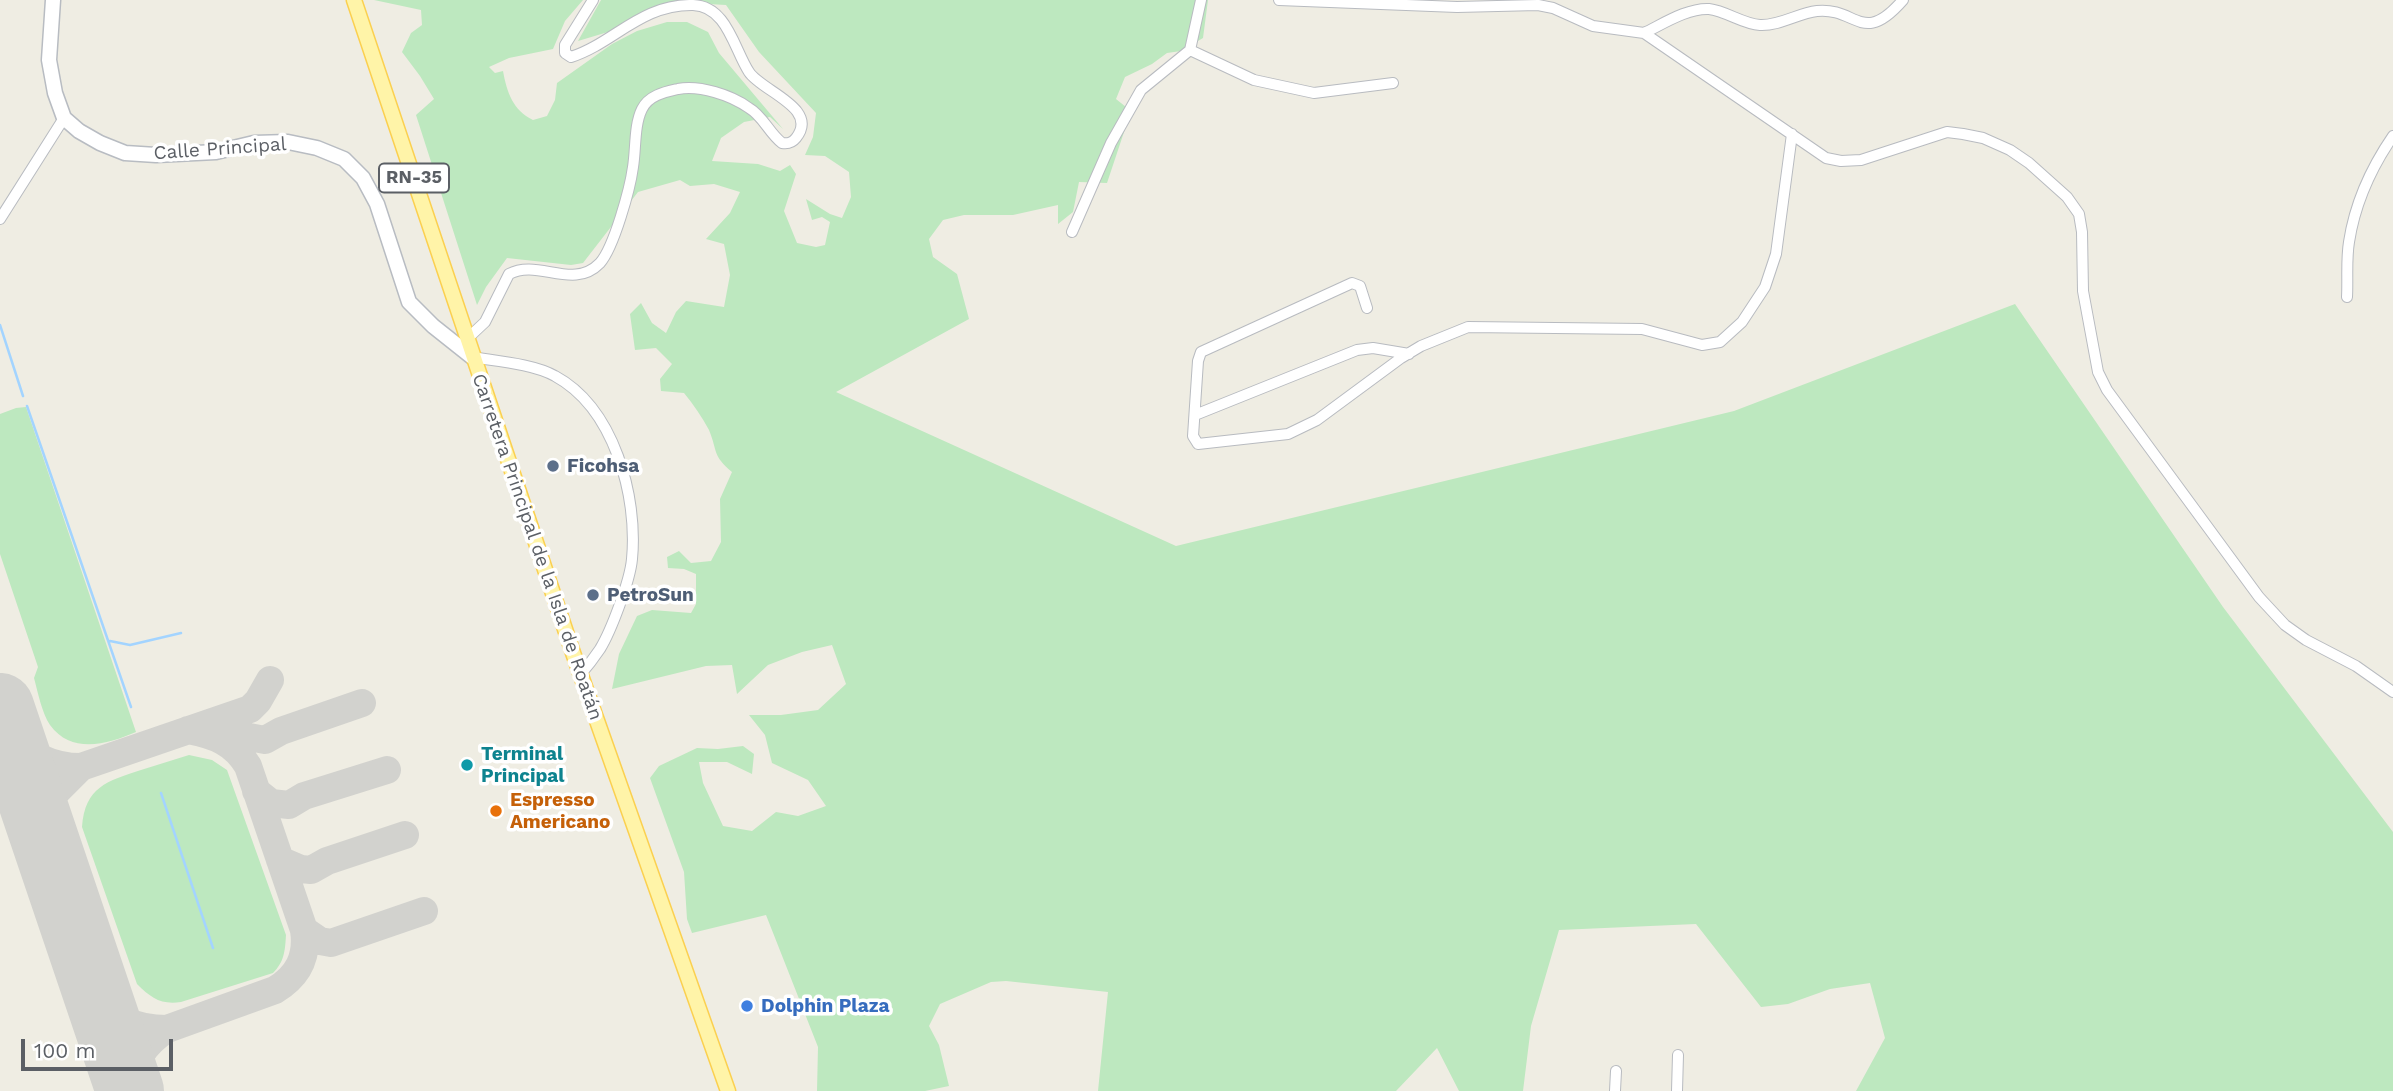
<!DOCTYPE html>
<meta charset="utf-8">
<style>
body{margin:0}
#map{position:relative;width:2393px;height:1091px;overflow:hidden;background:#efede3;font-family:"Work Sans",sans-serif}
canvas{display:block}
.scale{position:absolute;left:21px;top:1039px;width:152px;height:32px;box-sizing:border-box;border:4px solid #5b5f65;border-top:0;padding-left:9px;font-size:21px;line-height:24px;white-space:nowrap;color:#5b5f65;-webkit-text-stroke:5px #fff;paint-order:stroke}
</style>
<div id="map">
<canvas width="2393" height="1091"></canvas>
<div class="scale">100 m</div>
</div>
<script>
const g = document.querySelector('canvas').getContext('2d');
g.lineJoin = 'round';
function fill(path, color) { g.fillStyle = color; g.fill(path, 'evenodd'); }
function strokePath(path, color, width, dash) { g.strokeStyle = color; g.lineWidth = width; g.lineCap = dash ? 'butt' : 'round'; g.setLineDash(dash || []); g.stroke(path); }
function write(font, color, halo, rows, align = 'center') {
  g.font = font + ' "Work Sans",sans-serif'; g.lineWidth = 7; g.setLineDash([]); g.textBaseline = 'middle'; g.strokeStyle = halo; g.fillStyle = color; for (const [text, x, y, turn = 0] of rows) {
    g.save(); g.translate(x, y); g.rotate((+turn || 0) * Math.PI / 180); g.textAlign = isNaN(turn) ? turn : align; if (halo) g.strokeText(text, 0, 0); g.fillText(text, 0, 0); g.restore();
  }
}
const green = new Path2D(`
 M 374,0 L 583,0 L 565,21 L 553,49 L 509,58 L 489,67 L 495,73 L 503,71 C 507,93 513,110 533,120 L 547,116 L 555,100 L 557,83 L 612,44 L 637,31 L 667,22 L 687,22 L 708,32 L 719,53 L 783,129 L 770,117 L 744,122 L 721,138 L 712,161 L 758,164 L 780,171 L 790,165 L 796,174 L 784,211 L 797,243 L 816,247 L 825,245 L 830,222 L 822,217 L 812,220 L 806,199 L 830,214 L 842,218 L 851,197 L 849,172 L 825,156 L 805,155 L 813,137 L 816,113 L 759,52 L 726,5 L 671,2 L 608,32 L 578,41 L 601,0 L 1208,0 L 1203,38 L 1181,51 L 1167,53 L 1152,64 L 1125,77 L 1116,99 L 1131,111 L 1107,183 L 1079,182 L 1073,212 L 1058,224 L 1058,205 L 1013,215 L 964,215 L 943,220 L 929,239 L 933,257 L 957,274 L 969,319 L 836,392 L 1176,546 L 1734,411 L 2015,304 L 2223,607 L 2393,832 L 2393,1091 L 1856,1091 L 1885,1038 L 1870,983 L 1830,989 L 1788,1004 L 1761,1007 L 1696,924 L 1559,930 L 1531,1026 L 1523,1091 L 1459,1091 L 1437,1048 L 1396,1091 L 1098,1091 L 1108,992 L 1006,981 L 991,982 L 940,1004 L 929,1026 L 939,1045 L 949,1086 L 925,1091 L 817,1091 L 818,1047 L 766,915 L 692,933 L 687,919 L 684,872 L 650,778 L 659,766 L 697,748 L 718,749 L 743,746 L 754,754 L 752,774 L 727,762 L 699,762 L 703,783 L 723,826 L 752,831 L 776,812 L 798,816 L 826,806 L 808,780 L 772,763 L 765,735 L 749,715 L 781,715 L 818,710 L 846,684 L 832,645 L 802,652 L 768,665 L 737,694 L 732,665 L 706,666 L 612,689 L 619,654 L 637,616 L 652,610 L 691,613 L 696,604 L 696,574 L 684,569 L 668,568 L 667,557 L 679,551 L 691,563 L 711,561 L 721,542 L 720,499 L 732,472 C 712,455 718,452 709,430 C 702,417 693,404 684,393 L 661,391 L 660,379 L 672,364 L 656,348 L 635,350 L 630,314 L 641,303 L 652,323 L 666,333 L 676,312 L 686,301 L 724,307 L 730,275 L 724,244 L 706,239 L 730,213 L 740,192 L 714,184 L 690,186 L 680,180 L 638,192 L 583,263 L 571,265 L 507,258 L 486,287 L 477,305 L 416,115 L 434,99 L 420,76 L 402,52 L 411,33 L 422,25 L 421,10 Z
 M 26,407 L 136,732 C 108,744 72,755 50,725 C 42,713 38,693 34,678 L 38,667 L 0,554 L 0,414 L 16,408 Z
 M 189,755 L 212,760 L 227,770 L 286,935 C 285,952 284,962 273,973 L 181,1002 C 161,1005 151,998 137,984 L 82,827 C 85,787 107,781 141,770 C 157,765 173,760 189,755 Z`);
const stream = new Path2D(`
 M 0,325 L 23,396
 M 27,406 L 131,707
 M 110,641 L 130,645 L 181,633
 M 161,793 L 213,948`);
const taxiway = new Path2D(`
 M 9,735 C 31,755 50,767 81,767
 M 256,791 L 271,803 L 289,805 L 304,796 L 387,770
 M 47,844 L 48,811 L 55,793 L 81,767 L 250,709 L 258,701 L 270,680
 M 280,860 L 301,869 L 311,870 L 327,861 L 405,835
 M 304,930 L 320,941 L 331,943 L 424,911
 M 96,992 C 117,1019 131,1029 167,1029
 M 133,1091 C 131,1062 144,1044 167,1029 L 275,990 C 298,976 308,957 304,930 L 248,766 C 234,742 214,735 188,730 L 212,730 L 265,740 L 281,731 L 362,703`);
const runway = new Path2D(`
 M 0,707 L 130,1091`);
const street = new Path2D(`
 M 1279,0 L 1457,7 L 1538,5 L 1553,8 L 1593,26 L 1644,33 L 1826,158 L 1841,161 L 1861,160 L 1947,132 L 1963,134 L 1983,138 L 2010,150 L 2029,163 L 2067,197 L 2079,214 L 2082,232 L 2083,291 L 2098,372 L 2107,390 L 2259,597 L 2285,625 L 2306,640 L 2356,666 L 2393,692
 M 1644,33 C 1663,24 1687,8 1709,9 C 1726,11 1743,24 1760,25 C 1780,26 1798,13 1817,11 C 1857,7 1862,47 1903,0
 M 1190,50 L 1254,80 L 1314,93 L 1393,83
 M 0,219 L 64,118
 M 1072,232 L 1111,143 L 1141,90 L 1190,50 L 1201,0
 M 2347,297 C 2348,279 2346,260 2349,242 C 2355,203 2371,168 2393,136
 M 1367,308 L 1360,286 L 1352,283 L 1201,352 L 1198,361 L 1193,436 L 1198,444 L 1288,434 L 1317,420 L 1401,358 L 1421,346 L 1468,327 L 1642,329 L 1702,345 L 1720,342 L 1742,322 L 1765,287 L 1776,254 L 1792,134
 M 468,338 L 485,322 L 509,274 C 538,258 573,291 600,263 C 614,247 630,189 633,167 C 636,149 634,125 642,109 C 649,95 665,92 678,89 C 700,85 731,95 749,108 C 763,116 769,133 782,143 C 788,144 792,143 796,138 C 820,108 761,91 749,72 C 734,49 727,6 693,5 C 641,4 614,43 571,57 L 565,53 L 565,45 L 593,0
 M 472,357 C 496,361 534,364 555,376 C 614,408 638,496 632,559 C 630,581 611,631 600,649 C 594,658 587,667 580,675
 M 1195,415 L 1357,350 L 1373,348 L 1409,354
 M 1615,1091 L 1616,1071
 M 1677,1091 L 1678,1055`);
const secondary = new Path2D(`
 M 53,0 L 49,60 L 55,93 L 64,118 L 79,131 L 100,143 L 125,153 L 156,155 L 216,152 L 254,143 L 288,142 L 317,148 L 344,159 L 363,178 L 377,204 L 409,302 L 433,326 L 472,357`);
const primary = new Path2D(`
 M 354,0 L 572,650 L 728,1091`);
const markers = [
 [553,466,7,"#5c6f8a"],
 [593,595,7,"#5c6f8a"],
 [467,765,7,"#0f9aa8"],
 [496,811,7,"#e8710a"],
 [747,1006,7,"#3f7fe0"]
];
const shields = [
 [414,178,70]
];
const shieldNames = [
 ["RN-35",414,178]
];
const streetNames = [
 ["Calle Principal",220,149,-4],
 ["Carretera Principal de la Isla de Roatán",537,547,71]
];
const serviceNames = [
 ["Ficohsa",567,466],
 ["PetroSun",607,595]
];
const cultureNames = [
 ["Terminal",481,754],
 ["Principal",481,776]
];
const foodNames = [
 ["Espresso",510,800],
 ["Americano",510,822]
];
const shopNames = [
 ["Dolphin Plaza",761,1006]
];
fill(green, '#bde8bf');
strokePath(stream, '#a3d4ff', 2.5);
strokePath(taxiway, '#d2d2ce', 28);
strokePath(runway, '#d2d2ce', 68);
strokePath(street, '#b8bbc0', 12);
strokePath(secondary, '#b8bcc2', 17);
strokePath(primary, '#fbd050', 17);
strokePath(street, '#fff', 10);
strokePath(secondary, '#fff', 14);
strokePath(primary, '#fff4a8', 14);
for (const [x, y, r, color] of markers) { const dot = new Path2D(); dot.arc(x, y, r, 0, 2 * Math.PI); g.fillStyle = color; g.fill(dot); strokePath(dot, '#fff', 2.5); }
for (const [x, y, w] of shields) { const box = new Path2D(); box.roundRect(x - w / 2, y - 14.5, w, 29, 5); g.fillStyle = '#fff'; g.fill(box); strokePath(box, '#5b5f65', 2); }
write('bold 18px', '#5b5f65', null, shieldNames);
write('19px', '#5b5f65', '#fff', streetNames);
write('bold 19px', '#4e5e75', '#fff', serviceNames, 'left');
write('bold 19px', '#0d838f', '#fff', cultureNames, 'left');
write('bold 19px', '#c56008', '#fff', foodNames, 'left');
write('bold 19px', '#366cbe', '#fff', shopNames, 'left');
</script>
